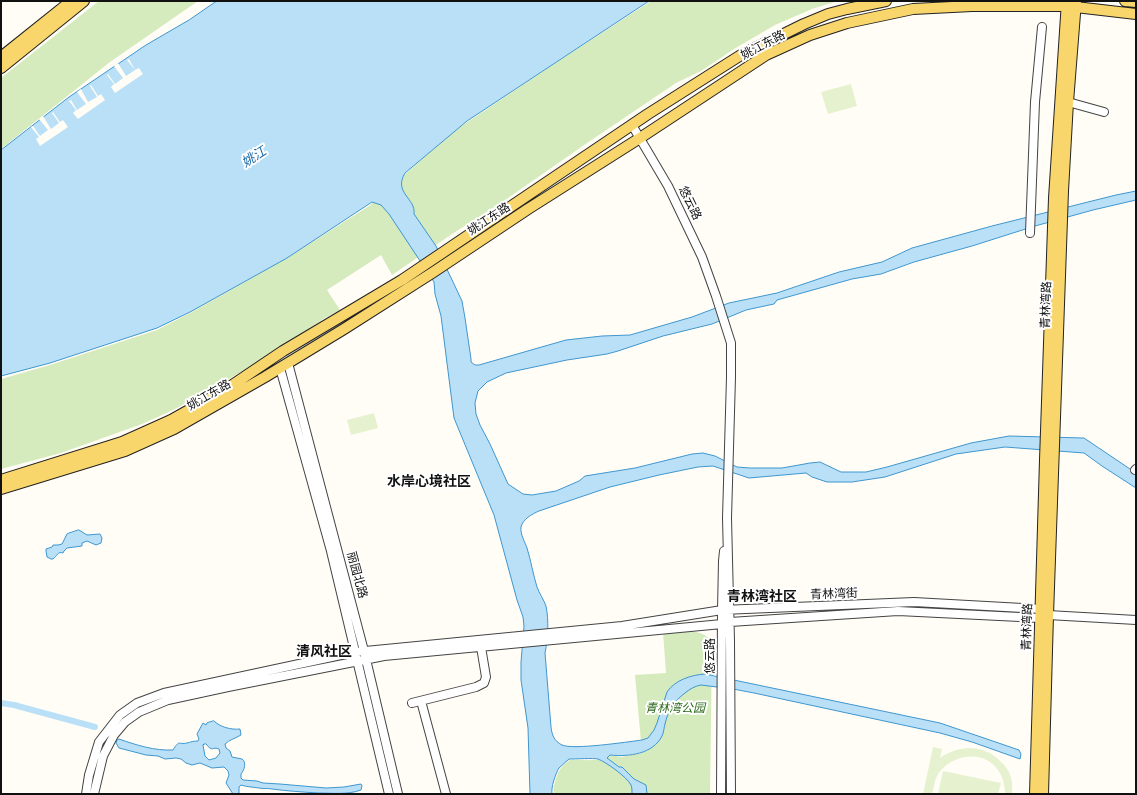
<!DOCTYPE html>
<meta charset="utf-8">
<style>
body{margin:0}
#map{position:relative;width:1137px;height:795px;overflow:hidden;background:#fffdf5;font-family:"Playfair Display",serif}
canvas{display:block}
.frame{position:absolute;inset:0;border:2px solid #111;pointer-events:none}
</style>
<div id="map">
<canvas width="1137" height="795"></canvas>
<div class="frame"></div>
</div>
<script>
const g = document.querySelector('canvas').getContext('2d');
g.lineJoin = 'round';
function fill(path, color) { g.fillStyle = color; g.fill(path, 'evenodd'); }
function strokePath(path, color, width, dash) { g.strokeStyle = color; g.lineWidth = width; g.lineCap = dash ? 'butt' : 'round'; g.setLineDash(dash || []); g.stroke(path); }
function write(font, color, halo, rows, align = 'center') {
  g.font = font + ' "Playfair Display","Noto Sans SC",serif'; g.lineWidth = 4; g.setLineDash([]); g.textBaseline = 'middle'; g.strokeStyle = halo; g.fillStyle = color; for (const [text, x, y, turn = 0] of rows) {
    g.save(); g.translate(x, y); g.rotate((+turn || 0) * Math.PI / 180); g.textAlign = isNaN(turn) ? turn : align; if (halo) g.strokeText(text, 0, 0); g.fillText(text, 0, 0); g.restore();
  }
}
const green = new Path2D(`
 M 99,1 L 198,1 L 110,62 L 1,149 L 1,78 Z
 M 651,1 L 838,1 L 812,9 L 775,25 L 734,49 L 701,71 L 676,83 L 590,141 L 505,200 L 452,234 L 392,275 L 381,255 L 327,290 L 340,310 L 325,318 L 268,356 L 217,386 L 173,410 L 142,424 L 61,453 L 1,469 L 1,379 L 50,365 L 157,330 L 190,313 L 287,258 L 369,206 L 454,131 L 548,68 Z
 M 663,632 C 675,632 697,628 707,637 C 709,639 711,642 712,645 L 710,794 L 554,794 C 552,788 557,772 562,767 C 564,764 567,763 569,760 C 581,759 602,763 611,755 L 621,757 L 642,753 L 635,675 L 666,673 Z`);
const pitch = new Path2D(`
 M 851,84 L 857,106 L 828,114 L 821,92 Z
 M 374,413 L 378,428 L 351,435 L 347,420 Z
 M 933,747 L 942,749 L 940,758 C 959,745 982,744 999,760 C 1005,765 1010,772 1011,778 C 1013,783 1012,789 1012,794 L 1005,794 C 1005,767 984,750 958,759 C 949,762 941,768 937,776 C 934,782 934,788 932,794 L 923,794 Z
 M 943,771 L 1001,783 L 998,794 L 938,794 Z`);
const water = new Path2D(`
 M 217,1 L 649,1 L 467,121 L 405,173 C 393,193 416,198 414,214 L 436,246 L 462,301 L 465,318 L 471,359 L 471,362 L 475,365 L 479,365 L 566,340 L 602,336 L 630,335 L 692,317 L 729,303 L 777,293 L 839,272 L 882,262 L 912,248 L 992,226 L 1116,195 L 1136,191 L 1136,200 L 1093,210 L 1035,226 L 972,246 L 914,262 L 881,274 L 852,279 L 777,300 L 774,304 L 746,310 L 712,324 L 663,336 L 618,351 L 607,354 L 567,360 L 506,373 L 487,382 L 478,391 L 475,403 L 476,414 L 480,425 L 490,444 L 508,484 L 523,494 L 532,495 L 556,491 L 579,481 L 585,476 L 635,468 L 692,454 L 703,453 L 715,456 L 737,467 L 750,468 L 782,468 L 810,463 L 820,462 L 841,472 L 866,472 L 887,467 L 971,443 L 1009,436 L 1084,438 L 1136,473 L 1136,488 L 1102,466 L 1084,453 L 1005,447 L 956,454 L 885,477 L 852,482 L 827,482 L 812,477 L 806,473 L 749,478 L 713,466 L 698,467 L 659,475 L 610,487 L 539,511 C 532,514 523,519 521,527 C 520,534 525,542 527,548 C 531,561 533,574 537,587 C 539,593 544,600 546,606 C 549,620 548,639 545,653 L 551,727 C 552,735 554,741 562,745 C 573,750 627,742 642,740 L 648,738 L 654,730 L 657,723 L 667,692 C 675,680 691,675 705,674 L 940,723 L 1019,750 L 1021,754 L 1020,759 L 972,742 L 940,733 L 754,693 L 733,689 L 701,685 C 695,686 690,689 685,693 C 674,701 668,711 665,724 C 664,727 664,732 662,736 C 653,754 629,757 610,755 L 607,758 L 619,767 L 622,767 L 634,779 L 646,785 L 647,794 L 632,794 C 632,791 632,787 631,785 C 627,777 606,762 598,759 C 594,758 575,759 569,759 C 566,762 562,765 559,768 C 555,775 551,787 552,794 L 530,794 L 528,728 L 521,680 L 521,662 L 524,626 L 523,617 L 517,600 L 494,515 L 454,418 L 441,316 L 435,294 L 434,282 L 389,214 L 381,205 L 372,202 L 287,258 L 190,312 L 157,328 L 50,363 L 1,376 L 1,150 L 69,97 L 146,45 L 189,20 Z
 M 79,530 L 87,535 L 100,534 L 102,538 L 101,543 L 96,545 L 87,541 L 82,543 L 82,546 L 67,548 L 64,551 L 63,553 C 58,551 57,556 53,559 L 51,559 L 47,557 L 46,551 L 46,549 L 52,547 L 53,545 L 58,545 L 62,544 L 67,534 Z
 M 214,721 C 220,727 231,730 240,729 L 241,735 C 236,738 229,740 225,744 L 226,748 L 230,751 L 232,757 C 235,758 239,758 242,759 C 247,762 244,771 241,774 L 241,778 L 243,780 L 257,781 L 263,783 L 280,784 L 326,788 L 344,787 L 361,784 L 362,786 L 361,790 C 347,795 333,793 318,793 C 302,792 287,791 272,789 C 268,788 263,789 259,788 C 253,787 247,787 241,785 L 239,787 L 239,794 L 233,794 L 226,783 L 229,775 L 228,771 L 224,767 L 212,768 L 200,763 L 192,765 L 186,763 L 181,759 L 176,758 L 165,759 L 158,756 L 146,755 L 119,748 L 116,743 L 117,740 L 119,739 C 136,745 155,751 173,750 C 180,739 178,745 187,743 C 191,742 193,741 198,741 L 199,739 L 197,734 L 203,723 L 206,725 L 207,723 ZM 206,744 C 213,753 212,746 219,749 L 220,753 L 216,758 L 209,760 L 205,756 L 203,745 Z`);
const pier = new Path2D(`
 M 129,59 L 135,70 L 139,68 L 143,74 L 115,93 L 111,87 L 114,84 L 107,75 L 108,74 L 115,84 L 123,78 L 114,66 L 118,63 L 126,76 L 135,70 L 127,60 Z
 M 91,85 L 98,96 L 101,94 L 105,100 L 78,119 L 73,113 L 76,110 L 69,101 L 71,100 L 77,110 L 86,104 L 77,92 L 81,89 L 88,102 L 97,97 L 90,86 Z
 M 53,112 L 60,122 L 63,120 L 68,127 L 40,146 L 36,139 L 39,137 L 31,127 L 33,126 L 40,136 L 48,130 L 39,119 L 43,116 L 51,129 L 59,123 L 52,113 Z`);
const canal = new Path2D(`
 M 1,703 L 14,705 L 95,727`);
const minor = new Path2D(`
 M 1068,102 L 1104,112
 M 632,125 L 668,186 L 702,257 L 716,296 L 731,343 L 731,377 L 727,518 L 730,641 L 731,794
 M 1030,233 L 1035,102 L 1042,27
 M 288,363 L 364,651 L 398,794
 M 280,368 L 331,551 L 389,794
 M 1135,470 L 1136,469
 M 421,701 L 446,794
 M 412,703 L 476,687 L 484,683 L 486,677 L 481,647
 M 86,794 L 89,775 L 99,742 L 120,715 L 137,703 L 164,693 L 355,652 L 622,626 L 722,610 L 914,602 L 1041,609 L 1045,613
 M 94,794 L 103,756 L 114,735 L 125,722 L 139,712 L 168,700 L 228,687 L 384,656 L 722,624 L 730,622 L 898,611 L 1040,618 L 1048,615 L 1136,620
 M 721,794 L 722,610 L 723,561 L 724,551`);
const major = new Path2D(`
 M 1125,1 L 1136,2
 M 1,57 L 71,1
 M 1,68 L 84,1
 M 1,480 L 122,442 L 171,420 L 228,388 L 283,351 L 402,280 L 648,114 L 741,55 L 804,24 L 828,14 L 847,9 L 886,1
 M 1,489 L 125,451 L 174,429 L 265,377 L 344,329 L 432,273 L 528,209 L 640,138 L 766,55 L 810,35 L 847,23 L 913,9 L 972,6 L 1067,6 L 1136,14
 M 1035,794 L 1045,460 L 1054,198 L 1067,1
 M 1043,794 L 1048,615 L 1063,191 L 1068,102 L 1076,1`);
const streetNames = [
 ["姚江东路",763,45,-28],
 ["悠云路",690,203,64],
 ["姚江东路",489,219,-33],
 ["青林湾路",1046,305,-88],
 ["姚江东路",209,395,-30],
 ["丽园北路",357,575,75],
 ["青林湾街",834,594,-2],
 ["青林湾路",1027,627,-88],
 ["悠云路",710,656,-90]
];
const parkNames = [
 ["青林湾公园",675,708]
];
const waterNames = [
 ["姚江",254,157,-33]
];
const quarterNames = [
 ["水岸心境社区",429,482],
 ["青林湾社区",762,597],
 ["清风社区",324,652]
];
fill(green, '#d5ebbd');
fill(pitch, '#e6f2cf');
fill(water, '#b9e0f7');
strokePath(water, '#3f96cf', 1);
fill(pier, '#fffdf5');
strokePath(canal, '#b9e0f7', 6);
strokePath(minor, '#444', 10);
strokePath(major, '#222', 12);
strokePath(minor, '#fff', 8);
strokePath(major, '#f9d66b', 10);
write('12px', '#111', '#fff', streetNames);
write('italic 12px', '#2f6b1f', '#fff', parkNames);
write('italic 13px', '#1768a6', '#fff', waterNames);
write('bold 14px', '#111', '#fff', quarterNames);
</script>
